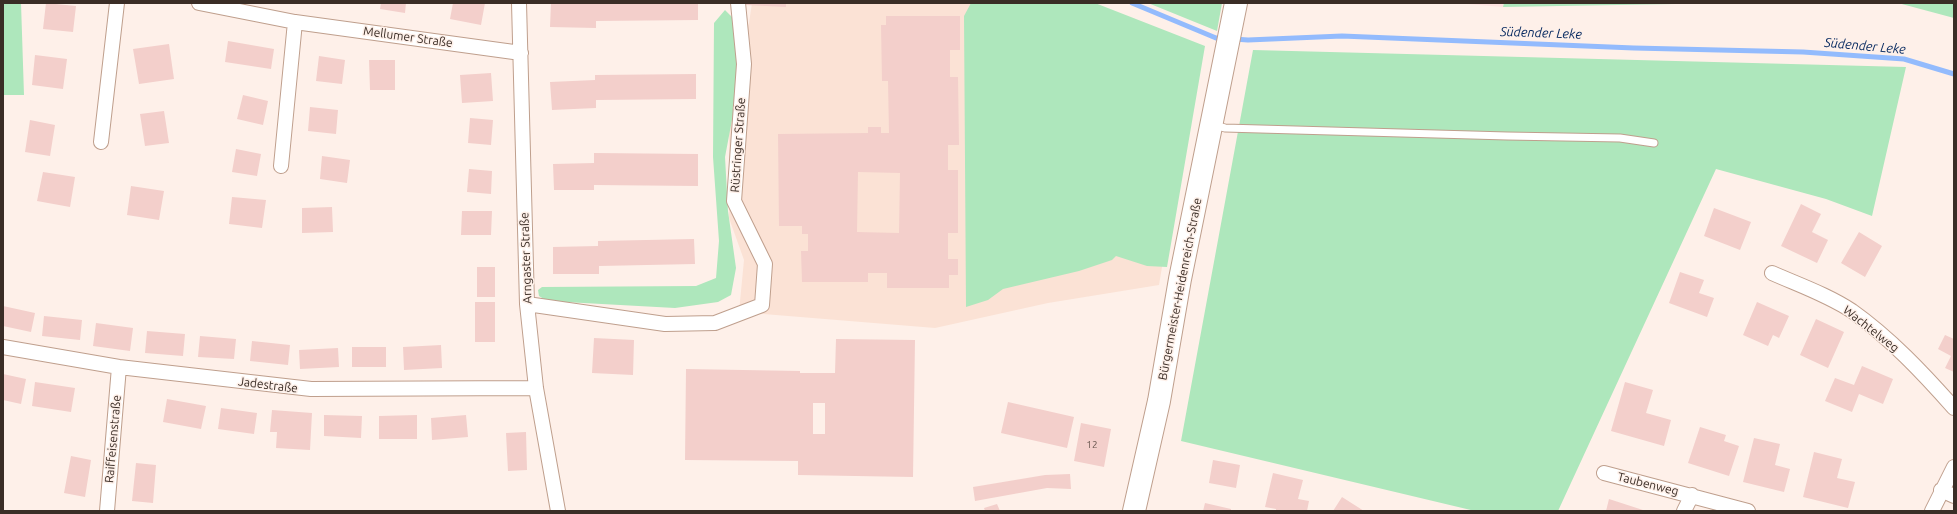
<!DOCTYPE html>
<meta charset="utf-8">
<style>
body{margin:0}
#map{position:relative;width:1957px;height:514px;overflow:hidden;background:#fef0e9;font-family:Ubuntu,sans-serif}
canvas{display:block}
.frame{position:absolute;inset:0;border:4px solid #3a2d26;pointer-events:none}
</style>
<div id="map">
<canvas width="1957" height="514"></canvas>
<div class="frame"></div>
</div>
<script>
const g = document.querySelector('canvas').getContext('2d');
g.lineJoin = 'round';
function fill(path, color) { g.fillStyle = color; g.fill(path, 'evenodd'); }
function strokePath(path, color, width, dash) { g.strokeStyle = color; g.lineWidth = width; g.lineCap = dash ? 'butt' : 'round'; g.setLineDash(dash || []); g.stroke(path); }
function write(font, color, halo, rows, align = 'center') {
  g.font = font + ' Ubuntu,sans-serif'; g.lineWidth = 3; g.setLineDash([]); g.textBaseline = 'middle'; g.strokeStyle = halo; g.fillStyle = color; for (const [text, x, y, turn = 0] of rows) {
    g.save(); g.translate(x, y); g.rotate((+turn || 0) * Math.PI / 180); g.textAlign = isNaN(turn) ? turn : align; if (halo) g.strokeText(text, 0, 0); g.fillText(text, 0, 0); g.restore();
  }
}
const commercial = new Path2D(`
 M 1455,3 L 1504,3 L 1503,7 Z`);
const built = new Path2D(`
 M 752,3 L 1092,3 L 1199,45 L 1159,285 L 1048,303 L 935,328 L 739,312 L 744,260 L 729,218 L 729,75 L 749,23 Z`);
const green = new Path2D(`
 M 3,3 L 21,3 L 24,95 L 3,95 Z
 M 971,3 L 1095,3 L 1205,46 L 1167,267 L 1147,266 L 1116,256 L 1112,260 L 1079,271 L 1003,289 L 988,300 L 966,307 L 964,16 Z
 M 1148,3 L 1222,3 L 1217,31 Z
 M 1504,3 L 1733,3 L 1503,7 Z
 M 1898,3 L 1954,3 L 1954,18 Z
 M 725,10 L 735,20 L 739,64 L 735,104 L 725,157 L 728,211 L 736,268 L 731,295 L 718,302 L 675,308 L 547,301 L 539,296 L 538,290 L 542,287 L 696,286 L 716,278 L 719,241 L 713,157 L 714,23 Z
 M 1253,50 L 1906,67 L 1872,216 L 1826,199 L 1716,169 L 1558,511 L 1475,511 L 1181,441 Z`);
const stream = new Path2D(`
 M 1132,3 L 1216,38 L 1224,38
 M 1234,39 L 1248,40 L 1342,36 L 1634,48 L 1803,52 L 1904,59 L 1954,74`);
const building = new Path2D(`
 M 46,3 L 76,6 L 73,32 L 43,29 Z
 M 381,3 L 406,3 L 405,13 L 380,9 Z
 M 453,3 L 485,3 L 481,25 L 450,19 Z
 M 551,3 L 698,3 L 698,20 L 596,21 L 596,28 L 550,27 Z
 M 746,3 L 786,3 L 786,7 L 746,5 Z
 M 886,16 L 960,16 L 960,50 L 950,50 L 950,77 L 958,77 L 959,145 L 948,145 L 948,170 L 958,170 L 958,233 L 948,233 L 948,259 L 958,259 L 958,275 L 949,275 L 949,288 L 887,288 L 887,273 L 868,273 L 868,282 L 802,282 L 801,251 L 808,251 L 808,234 L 802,234 L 802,226 L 779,226 L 778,134 L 868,133 L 868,127 L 881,127 L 881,133 L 889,133 L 888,81 L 882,81 L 881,25 L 886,25 ZM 858,172 L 900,173 L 899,233 L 857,232 Z
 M 228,41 L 274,49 L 271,69 L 225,62 Z
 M 169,44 L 174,79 L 139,84 L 133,49 Z
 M 35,55 L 67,59 L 63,89 L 32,85 Z
 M 319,56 L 345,60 L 342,84 L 316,81 Z
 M 369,60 L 395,60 L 395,90 L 370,90 Z
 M 491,73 L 493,101 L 462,103 L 460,75 Z
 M 696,74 L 696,99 L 596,100 L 596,108 L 552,110 L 550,82 L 595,80 L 595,75 Z
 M 243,95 L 268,101 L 263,125 L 237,119 Z
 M 310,107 L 338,110 L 336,134 L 308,131 Z
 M 164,111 L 169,143 L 145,146 L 140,114 Z
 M 470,118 L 493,120 L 491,145 L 468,143 Z
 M 30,120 L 55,125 L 50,156 L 25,152 Z
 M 236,149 L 261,154 L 257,176 L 232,172 Z
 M 594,153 L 698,154 L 698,186 L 594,185 L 594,190 L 554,190 L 553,164 L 594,163 Z
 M 322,156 L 350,160 L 347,183 L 320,179 Z
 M 469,169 L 492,171 L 491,194 L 467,192 Z
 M 43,172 L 75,177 L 70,207 L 37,201 Z
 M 131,186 L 164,191 L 159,220 L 127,215 Z
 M 232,197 L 266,200 L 262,228 L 229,224 Z
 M 1801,204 L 1821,214 L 1812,232 L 1828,240 L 1817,263 L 1781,246 Z
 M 332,207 L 333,232 L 302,233 L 302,208 Z
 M 1714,208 L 1751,222 L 1740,250 L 1704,236 Z
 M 462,211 L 492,211 L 491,235 L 461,235 Z
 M 1859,232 L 1882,246 L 1865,277 L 1841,263 Z
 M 694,239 L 695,264 L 599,266 L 599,274 L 553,274 L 553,247 L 598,246 L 598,241 Z
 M 477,267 L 495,267 L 495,297 L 477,297 Z
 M 1680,272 L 1704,280 L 1699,293 L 1714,298 L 1707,317 L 1669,303 Z
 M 475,302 L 495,302 L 495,342 L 475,342 Z
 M 1757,302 L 1789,316 L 1779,338 L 1773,335 L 1768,346 L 1743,335 Z
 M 3,306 L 35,313 L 31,332 L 3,326 Z
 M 44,316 L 82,320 L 80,340 L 42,336 Z
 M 1816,319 L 1844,332 L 1828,368 L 1800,355 Z
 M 96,323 L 133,328 L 130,351 L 93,346 Z
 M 147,331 L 185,334 L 183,356 L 145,353 Z
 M 1945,335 L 1954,339 L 1954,372 L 1945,368 L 1951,356 L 1938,349 Z
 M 200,336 L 236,339 L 234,359 L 198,357 Z
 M 594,338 L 634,340 L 633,375 L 592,373 Z
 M 836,339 L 915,340 L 913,477 L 798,475 L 798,461 L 685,460 L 686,369 L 800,371 L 800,373 L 835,373 ZM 813,403 L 825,403 L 825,434 L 813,434 Z
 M 252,341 L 290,345 L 288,365 L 250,361 Z
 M 441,345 L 442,368 L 404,370 L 403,347 Z
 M 352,347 L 386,347 L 386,367 L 352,367 Z
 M 338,348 L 339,367 L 300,369 L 299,350 Z
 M 1862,366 L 1893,379 L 1883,404 L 1859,394 L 1852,412 L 1825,401 L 1835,378 L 1854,385 Z
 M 3,374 L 26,379 L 21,404 L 3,400 Z
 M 35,382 L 75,388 L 71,412 L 32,406 Z
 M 1625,382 L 1653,390 L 1646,413 L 1671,420 L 1664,446 L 1611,431 Z
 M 167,399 L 206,406 L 201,429 L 163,422 Z
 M 1008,402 L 1074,417 L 1067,448 L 1001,433 Z
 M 221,408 L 257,413 L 254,434 L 218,429 Z
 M 272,410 L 312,413 L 310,450 L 276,448 L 277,432 L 270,432 Z
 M 324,415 L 362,416 L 361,438 L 324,436 Z
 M 417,415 L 417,439 L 379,439 L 379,416 Z
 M 466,415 L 468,437 L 432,440 L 431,418 Z
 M 1081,423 L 1111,429 L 1104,467 L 1074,461 Z
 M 1700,427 L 1726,435 L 1724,441 L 1739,446 L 1729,476 L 1688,463 Z
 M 526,432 L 527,470 L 508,471 L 506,433 Z
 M 1754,438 L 1780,444 L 1775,465 L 1790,469 L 1784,492 L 1743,482 Z
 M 1814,452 L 1842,459 L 1837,478 L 1855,482 L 1848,508 L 1803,497 Z
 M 71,456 L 91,460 L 85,497 L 64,493 Z
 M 1213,460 L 1240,465 L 1236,488 L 1209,483 Z
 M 136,463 L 156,465 L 153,503 L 132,501 Z
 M 1273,473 L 1303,480 L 1298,499 L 1309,501 L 1307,511 L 1276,511 L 1276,509 L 1265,507 Z
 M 1070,474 L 1071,489 L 1047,488 L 975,501 L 973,487 L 1045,475 Z
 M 1342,497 L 1364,511 L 1333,511 Z
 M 1609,499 L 1646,511 L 1606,511 Z
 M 1205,503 L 1231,509 L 1231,511 L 1203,511 Z
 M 997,504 L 1000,511 L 985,511 L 984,508 Z`);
const service = new Path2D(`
 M 1214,125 L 1225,128 L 1507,136 L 1620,138 L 1654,143`);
const minor = new Path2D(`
 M 199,3 L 295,22 L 521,53
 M 519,3 L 527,304 L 536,388 L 558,511
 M 101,142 L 117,3
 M 281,166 L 295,22
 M 1772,273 C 1799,285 1828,295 1852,311 C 1890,338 1923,373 1954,408
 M 527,304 L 665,324 L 715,323 L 762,305 L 765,264 L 734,201 L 744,64 L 738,3
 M 3,347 L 119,367 L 311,389 L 536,388
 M 1604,473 L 1748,511
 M 1941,490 L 1954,496
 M 107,511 L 119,367
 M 1684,511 L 1692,495
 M 1932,511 L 1954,467`);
const primary = new Path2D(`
 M 1134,511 L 1159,401 L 1180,279 L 1236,3`);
const numberNames = [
 ["12",1092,445]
];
const streetNames = [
 ["Mellumer Straße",408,37,8],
 ["Rüstringer Straße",738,145,-86],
 ["Arngaster Straße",526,258,-92],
 ["Bürgermeister-Heidenreich-Straße",1180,289,-79],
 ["Wachtelweg",1871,329,38],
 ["Jadestraße",268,385,7],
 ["Raiffeisenstraße",113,439,-85],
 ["Taubenweg",1648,484,14]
];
const waterNames = [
 ["Südender Leke",1541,33,2],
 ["Südender Leke",1865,46,5]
];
fill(commercial, '#fde2e0');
fill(built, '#fbe2d5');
fill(green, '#aee7bc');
strokePath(stream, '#93bbfd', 5);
fill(building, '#f3cfcb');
strokePath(service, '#bf9f8d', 9);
strokePath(minor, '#bf9f8d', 16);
strokePath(primary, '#bf9f8d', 24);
strokePath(service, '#fff', 7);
strokePath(minor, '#fff', 14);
strokePath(primary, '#fff', 22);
write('10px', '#68564f', null, numberNames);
write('12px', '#3a2d26', '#fef0e9', streetNames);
write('italic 13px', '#05285f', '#fef0e9', waterNames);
</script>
